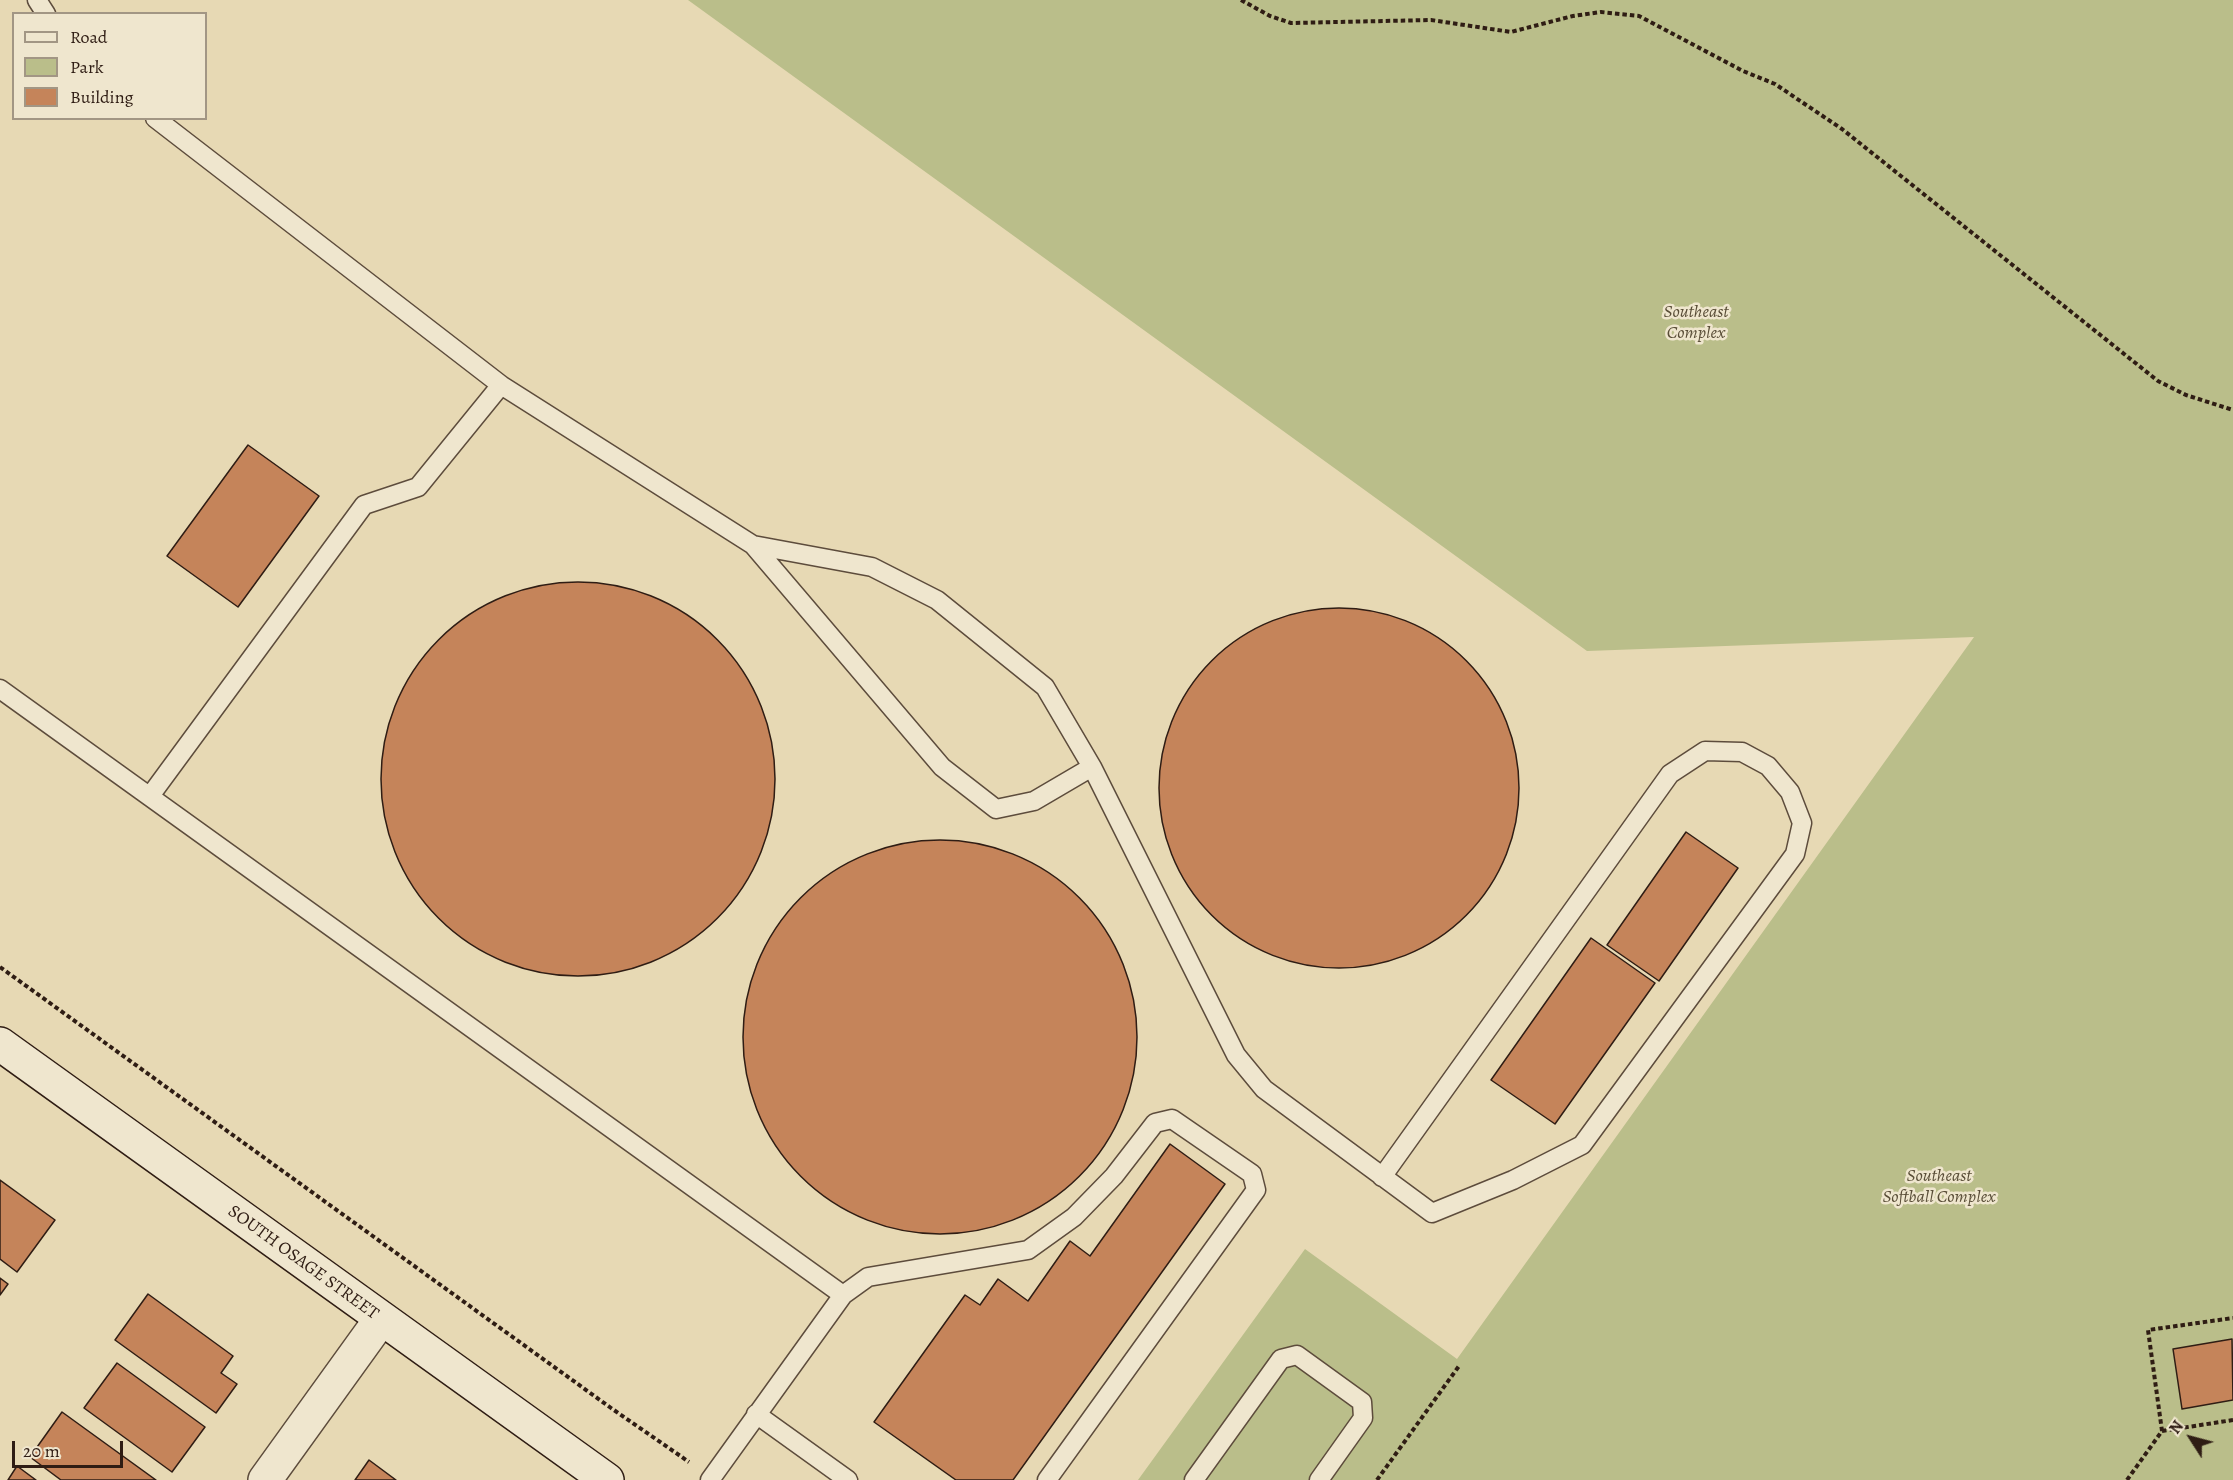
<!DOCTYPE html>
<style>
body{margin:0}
#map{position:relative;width:2233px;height:1480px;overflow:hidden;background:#e7d9b4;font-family:Alegreya,serif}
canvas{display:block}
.legend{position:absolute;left:12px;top:12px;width:195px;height:108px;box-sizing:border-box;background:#efe6ce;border:2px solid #a29684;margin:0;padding:8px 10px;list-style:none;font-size:18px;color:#2f1d14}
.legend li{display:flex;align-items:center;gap:12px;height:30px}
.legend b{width:30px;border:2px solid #a29684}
.north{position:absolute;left:2161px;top:1408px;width:60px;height:60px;-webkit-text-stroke:4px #efe6ce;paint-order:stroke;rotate:306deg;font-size:16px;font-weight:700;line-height:24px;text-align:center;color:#2f1d14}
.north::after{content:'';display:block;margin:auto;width:21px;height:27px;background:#2f1d14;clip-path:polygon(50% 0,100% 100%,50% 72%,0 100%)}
.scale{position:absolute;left:12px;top:1441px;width:111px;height:27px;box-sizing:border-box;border:3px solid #2f1d14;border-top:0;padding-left:8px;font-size:18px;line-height:21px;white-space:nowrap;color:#2f1d14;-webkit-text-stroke:4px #efe6ce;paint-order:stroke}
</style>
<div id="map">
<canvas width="2233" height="1480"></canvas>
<ul class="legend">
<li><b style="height:8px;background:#efe6ce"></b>Road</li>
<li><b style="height:16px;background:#babe8a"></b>Park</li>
<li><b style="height:16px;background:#c5845a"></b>Building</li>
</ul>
<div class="north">N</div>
<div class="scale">20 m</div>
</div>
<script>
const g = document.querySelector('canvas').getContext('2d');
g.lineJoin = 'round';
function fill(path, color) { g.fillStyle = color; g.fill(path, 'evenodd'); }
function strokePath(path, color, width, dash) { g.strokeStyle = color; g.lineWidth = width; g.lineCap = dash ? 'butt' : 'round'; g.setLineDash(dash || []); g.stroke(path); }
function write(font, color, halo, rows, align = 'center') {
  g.font = font + ' Alegreya,serif'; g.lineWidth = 5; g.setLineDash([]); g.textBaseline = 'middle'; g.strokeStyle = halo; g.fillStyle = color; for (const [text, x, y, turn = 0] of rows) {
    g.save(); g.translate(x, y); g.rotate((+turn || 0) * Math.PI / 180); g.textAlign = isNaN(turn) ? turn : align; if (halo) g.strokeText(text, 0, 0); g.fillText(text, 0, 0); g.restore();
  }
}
const green = new Path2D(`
 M 688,0 L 2233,0 L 2233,1480 L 1138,1480 L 1305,1249 L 1457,1359 L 1974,637 L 1587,651 Z`);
const building = new Path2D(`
 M 248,445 L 319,496 L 238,607 L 167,556 Z
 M381 779a197 197 0 1 1 394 0a197 197 0 1 1-394 0Z
 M1159 788a180 180 0 1 1 360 0a180 180 0 1 1-360 0Z
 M 1686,832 L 1738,868 L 1659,981 L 1607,945 Z
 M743 1037a197 197 0 1 1 394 0a197 197 0 1 1-394 0Z
 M 1591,938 L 1655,983 L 1555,1124 L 1491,1080 Z
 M 1170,1144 L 1225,1184 L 1013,1480 L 956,1480 L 874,1422 L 965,1295 L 980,1305 L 998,1279 L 1028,1301 L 1070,1241 L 1090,1256 Z
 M 0,1180 L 55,1220 L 17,1272 L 0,1259 Z
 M 0,1278 L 8,1284 L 0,1295 Z
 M 148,1294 L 233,1356 L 221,1373 L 237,1384 L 216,1413 L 115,1340 Z
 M 2232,1339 L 2233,1400 L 2182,1409 L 2173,1349 Z
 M 117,1363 L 205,1427 L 172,1472 L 84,1408 Z
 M 62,1412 L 156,1480 L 61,1480 L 30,1457 Z
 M 369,1460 L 396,1480 L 355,1480 Z
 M 17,1466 L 36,1480 L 8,1480 Z`);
const path = new Path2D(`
 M 1241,0 L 1270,16 L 1291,23 L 1431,20 L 1511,32 L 1573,16 L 1601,12 L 1639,16 L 1743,71 L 1775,84 L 1842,129 L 2158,381 L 2186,395 L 2233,410
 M 0,967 L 611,1408 L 689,1462
 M 2162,1431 L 2233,1420
 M 1377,1480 L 1459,1366
 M 2127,1480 L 2162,1431 L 2148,1330 L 2233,1318`);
const service = new Path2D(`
 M 37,0 L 46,14
 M 501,385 L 753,545 L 872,567 L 937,600 L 1045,687 L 1092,767 L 1236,1055 L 1264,1089 L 1432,1213 L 1513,1180 L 1582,1145 L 1795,854 L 1802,823 L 1790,792 L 1768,766 L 1742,752 L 1705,751 L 1670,774 L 1382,1177
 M 753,545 L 942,767 L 996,809 L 1034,801 L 1092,767
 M 0,689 L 843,1295
 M 150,796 L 364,505 L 418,487 L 501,385 L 155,118
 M 756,1414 L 848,1480
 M 710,1480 L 843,1295 L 868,1277 L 1028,1250 L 1074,1217 L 1114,1176 L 1155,1123 L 1172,1119 L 1252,1174 L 1256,1190 L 1047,1480
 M 1194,1480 L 1281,1359 L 1297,1355 L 1362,1402 L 1363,1418 L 1319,1480`);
const minor = new Path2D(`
 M 265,1480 L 381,1319`);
const secondary = new Path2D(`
 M 0,1044 L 607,1480`);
const parkNames = [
 ["Southeast",1696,313],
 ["Complex",1696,334],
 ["Southeast",1939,1177],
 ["Softball Complex",1939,1198]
];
const streetNames = [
 ["SOUTH OSAGE STREET",303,1263,36]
];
fill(green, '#babe8a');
fill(building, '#c5845a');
strokePath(building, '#2f1d14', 1.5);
strokePath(service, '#5d4c3c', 21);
strokePath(minor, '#5d4c3c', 36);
strokePath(secondary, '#2f1d14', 36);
strokePath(path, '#2f1d14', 4, [4.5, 3]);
strokePath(service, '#efe6ce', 18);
strokePath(minor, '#efe6ce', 33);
strokePath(secondary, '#efe6ce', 33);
write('italic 18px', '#594d37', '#efe6ce', parkNames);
write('18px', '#2f1d14', '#efe6ce', streetNames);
</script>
